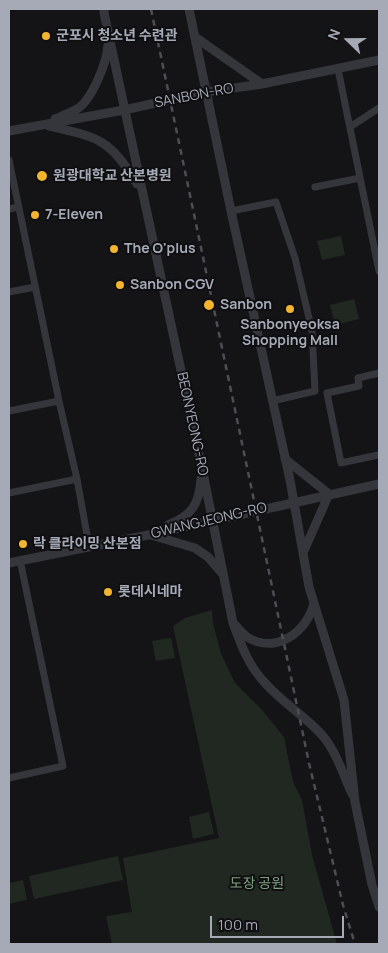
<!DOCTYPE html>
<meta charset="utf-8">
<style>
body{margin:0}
#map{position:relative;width:388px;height:953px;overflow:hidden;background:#141416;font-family:Manrope,sans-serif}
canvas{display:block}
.frame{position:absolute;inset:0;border:10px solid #a5aab6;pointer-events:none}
.north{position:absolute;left:323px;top:15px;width:50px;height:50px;-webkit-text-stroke:4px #0f0f11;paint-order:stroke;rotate:292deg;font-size:14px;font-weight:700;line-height:20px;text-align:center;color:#a5aab6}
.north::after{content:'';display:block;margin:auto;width:18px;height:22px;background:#a5aab6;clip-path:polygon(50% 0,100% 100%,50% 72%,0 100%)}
.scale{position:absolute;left:210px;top:916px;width:134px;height:22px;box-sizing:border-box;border:2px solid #a5aab6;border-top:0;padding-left:6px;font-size:15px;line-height:18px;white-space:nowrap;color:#a5aab6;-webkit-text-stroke:4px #0f0f11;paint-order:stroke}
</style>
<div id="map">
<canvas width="388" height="953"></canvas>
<div class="frame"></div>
<div class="north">N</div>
<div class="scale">100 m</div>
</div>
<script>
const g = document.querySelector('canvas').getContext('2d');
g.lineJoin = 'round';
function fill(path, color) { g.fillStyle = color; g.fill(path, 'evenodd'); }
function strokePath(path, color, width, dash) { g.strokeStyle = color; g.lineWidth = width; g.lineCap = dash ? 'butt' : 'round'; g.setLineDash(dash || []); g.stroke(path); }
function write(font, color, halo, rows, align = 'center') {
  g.font = font + ' Manrope,"Noto Sans KR",sans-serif'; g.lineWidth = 4; g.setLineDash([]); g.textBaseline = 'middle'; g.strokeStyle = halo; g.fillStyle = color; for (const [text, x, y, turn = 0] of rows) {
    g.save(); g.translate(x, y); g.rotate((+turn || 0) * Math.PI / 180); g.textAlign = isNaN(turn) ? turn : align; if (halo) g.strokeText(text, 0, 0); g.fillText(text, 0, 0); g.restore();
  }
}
const green = new Path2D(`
 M 341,236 L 345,255 L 322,260 L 317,241 Z
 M 354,299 L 359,319 L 335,325 L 330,305 Z
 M 212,610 L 213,623 L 221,654 L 235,683 L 262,710 L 284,737 L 293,782 L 302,800 L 312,855 L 337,944 L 112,944 L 106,916 L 132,912 L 123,858 L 219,838 L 173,626 L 185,618 Z
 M 171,638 L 175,658 L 156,661 L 152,641 Z
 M 209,812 L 214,834 L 193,839 L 189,817 Z
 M 118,856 L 123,880 L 34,899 L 29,876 Z
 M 23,880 L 27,900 L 9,904 L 9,883 Z`);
const minor = new Path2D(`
 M 338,69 L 379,271
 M 350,127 L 379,108
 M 9,160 L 59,401 L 77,479 L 89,546
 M 315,187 L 360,178
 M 9,209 L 18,207
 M 231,211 L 276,202 L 295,258 L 312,331 L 315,391 L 272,401
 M 9,292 L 35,287
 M 9,411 L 59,401
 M 378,455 L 341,463 L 327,393 L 359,386 L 358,378 L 379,373
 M 9,493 L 77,479
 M 9,778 L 63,766 L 20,560`);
const tertiary = new Path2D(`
 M 104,9 L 104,13 L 202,468 L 233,623 C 241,645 249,667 266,684 C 283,703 305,716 322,735 C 336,751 343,774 352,794
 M 189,9 L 231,211 L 290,480 L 309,587 L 344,700 L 355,802 L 372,885 L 379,907
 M 195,37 L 262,84
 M 55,119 C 62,116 70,113 77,109 C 92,100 107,62 108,45
 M 49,126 C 98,137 110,139 137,184
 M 9,131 L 124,110 L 206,92 L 262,84 L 379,60
 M 285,459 L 329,494 L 303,553
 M 168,525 C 192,515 199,505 201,479
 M 151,535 L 195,548 L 208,557 L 221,572
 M 9,563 L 148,535 L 379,484
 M 235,625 C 239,629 243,634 247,637 C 276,655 307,632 314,603`);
const rail = new Path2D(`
 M 151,9 L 309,763 L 343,905 L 355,944`);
const markers = [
 [46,36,5,"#f3b52e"],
 [42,176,6,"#f3b52e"],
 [35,215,5,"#f3b52e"],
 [114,249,5,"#f3b52e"],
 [120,285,5,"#f3b52e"],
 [209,305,6,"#f3b52e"],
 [290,309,5,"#f3b52e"],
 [23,544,5,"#f3b52e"],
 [108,592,5,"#f3b52e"]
];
const poiNames = [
 ["군포시 청소년 수련관",56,36],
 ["원광대학교 산본병원",53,176],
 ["7-Eleven",45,215],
 ["The O'plus",124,249],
 ["Sanbon CGV",130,285],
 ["Sanbon",220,305],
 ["Sanbonyeoksa",290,325,"center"],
 ["Shopping Mall",290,341,"center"],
 ["락 클라이밍 산본점",33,544],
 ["롯데시네마",118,592]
];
const streetNames = [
 ["SANBON-RO",194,96,-11],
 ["BEONYEONG-RO",192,424,78],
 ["GWANGJEONG-RO",209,521,-13]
];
const parkNames = [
 ["도장 공원",257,884]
];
fill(green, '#202821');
strokePath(minor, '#35363b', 7);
strokePath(tertiary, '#35363b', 9);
strokePath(rail, '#4c4e54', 2.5, [6, 5]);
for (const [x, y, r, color] of markers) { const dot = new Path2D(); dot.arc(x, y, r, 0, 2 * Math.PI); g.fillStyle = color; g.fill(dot); strokePath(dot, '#0f0f11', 2); }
write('bold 14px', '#a5aab6', '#0f0f11', poiNames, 'left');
write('14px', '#a5aab6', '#0f0f11', streetNames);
write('14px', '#7ca17f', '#0f0f11', parkNames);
</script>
